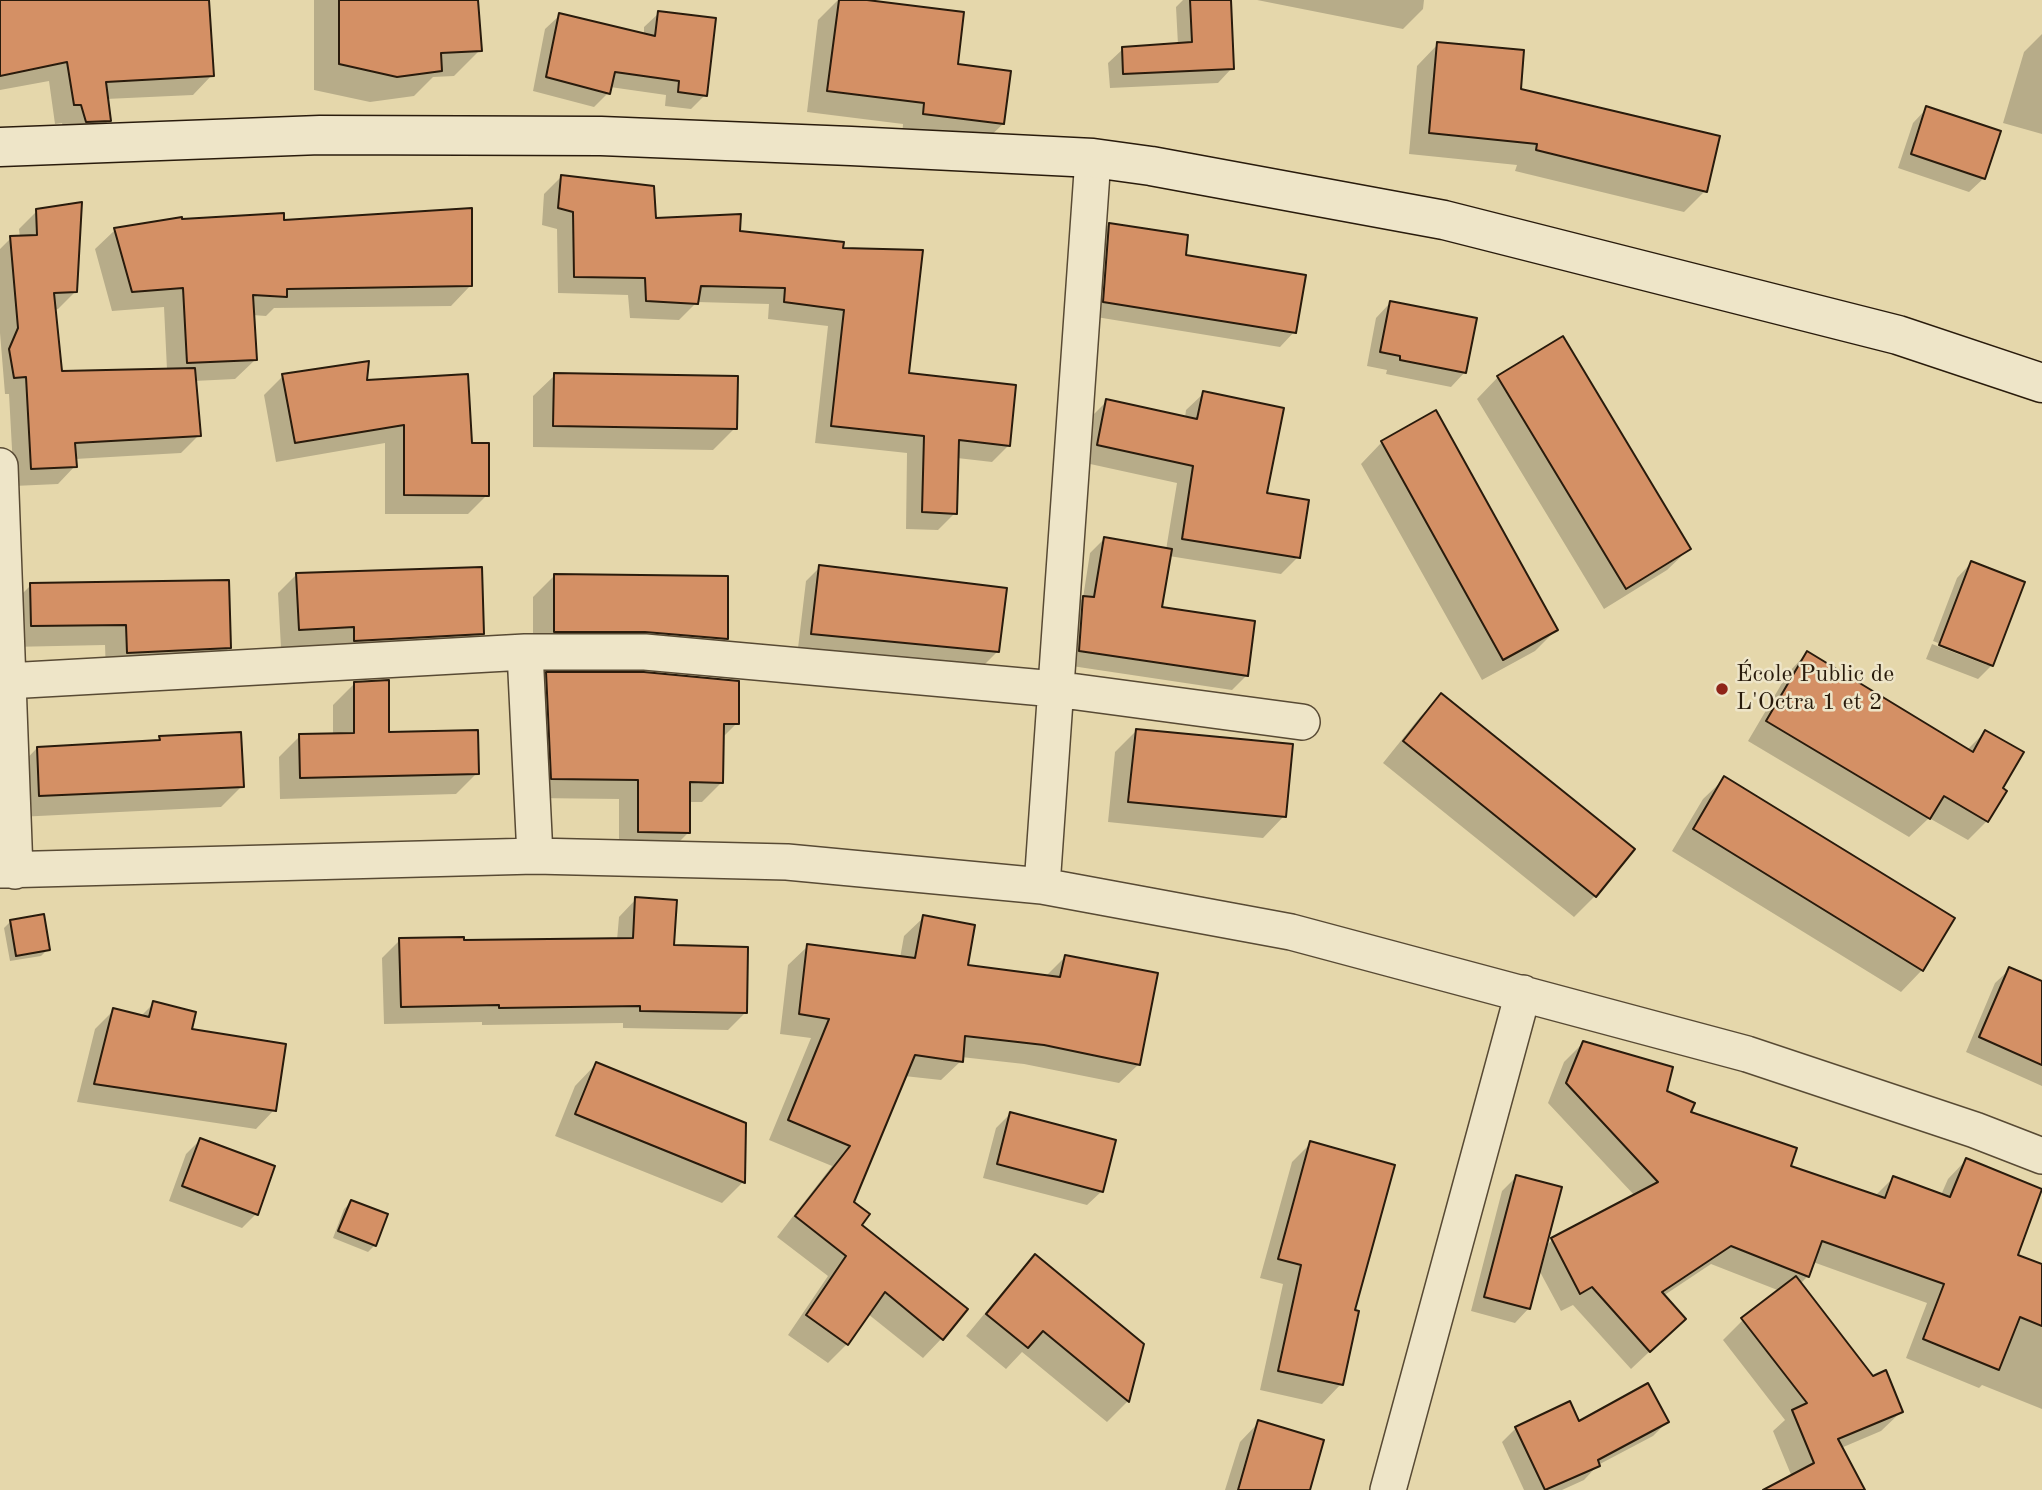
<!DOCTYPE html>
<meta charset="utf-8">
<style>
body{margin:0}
canvas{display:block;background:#e5d7ab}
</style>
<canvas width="2042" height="1490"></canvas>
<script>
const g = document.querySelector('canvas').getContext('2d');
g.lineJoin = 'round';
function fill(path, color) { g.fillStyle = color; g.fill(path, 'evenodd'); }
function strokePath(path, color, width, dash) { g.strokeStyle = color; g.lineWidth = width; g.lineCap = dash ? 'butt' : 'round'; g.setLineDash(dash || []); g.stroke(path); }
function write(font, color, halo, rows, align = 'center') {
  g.font = font + ' "Old Standard TT",serif'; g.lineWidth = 5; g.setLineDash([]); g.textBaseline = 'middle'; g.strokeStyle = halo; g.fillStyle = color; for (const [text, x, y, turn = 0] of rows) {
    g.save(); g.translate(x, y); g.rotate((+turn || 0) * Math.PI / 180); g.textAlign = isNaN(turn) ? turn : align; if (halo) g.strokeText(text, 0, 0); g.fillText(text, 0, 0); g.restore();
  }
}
const shadow = new Path2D(`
 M 0,0 L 207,0 L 212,75 L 193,95 L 106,99 L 109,120 L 90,140 L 67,140 L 62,123 L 55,124 L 49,81 L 0,90 Z
 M 476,0 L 480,50 L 454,76 L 433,77 L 414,96 L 370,102 L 314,90 L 314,0 Z
 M 838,0 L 854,0 L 956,66 L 1003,124 L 981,145 L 902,135 L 903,124 L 807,112 L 818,20 Z
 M 1183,0 L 1230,0 L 1232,68 L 1218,83 L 1110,88 L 1108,63 L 1123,49 L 1178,45 L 1176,7 Z
 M 1257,0 L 1424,0 L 1423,9 L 1403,29 Z
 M 659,13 L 705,95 L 691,109 L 665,106 L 666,95 L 610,87 L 608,93 L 594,107 L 533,91 L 545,29 L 560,15 L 644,35 L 644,27 Z
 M 2042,34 L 2042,134 L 2003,123 L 2024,52 Z
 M 1438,44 L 1519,90 L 1705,191 L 1684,212 L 1515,171 L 1517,165 L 1409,154 L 1417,66 Z
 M 1927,108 L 1984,178 L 1969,192 L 1898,168 L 1913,123 Z
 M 561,177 L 654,220 L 841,250 L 907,375 L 1009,445 L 992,462 L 957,458 L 955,513 L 938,530 L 906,529 L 907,453 L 815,443 L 828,326 L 768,319 L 769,304 L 697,302 L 679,320 L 630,318 L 628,295 L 558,293 L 557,229 L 542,225 L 544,194 Z
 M 37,211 L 75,292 L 58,309 L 54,310 L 60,373 L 167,370 L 164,307 L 112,311 L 95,249 L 115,230 L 181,221 L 282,222 L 470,286 L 451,306 L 274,308 L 266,316 L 252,315 L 255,360 L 235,379 L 194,381 L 199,435 L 181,453 L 75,459 L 75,466 L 58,484 L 14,486 L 9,394 L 5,394 L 0,333 L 0,249 L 11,238 L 20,238 L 19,229 Z
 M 1109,224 L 1184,256 L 1294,332 L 1280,347 L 1090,316 L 1095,238 Z
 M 1390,303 L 1465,372 L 1451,387 L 1386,374 L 1387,370 L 1367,366 L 1376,318 Z
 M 555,375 L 735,428 L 713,450 L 533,447 L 533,396 Z
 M 283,376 L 365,382 L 470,444 L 487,495 L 468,514 L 385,514 L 385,443 L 276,462 L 264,395 Z
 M 1498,377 L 1689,549 L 1667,570 L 1604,609 L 1477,399 Z
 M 1204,393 L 1298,557 L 1281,574 L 1169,556 L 1160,609 L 1246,676 L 1232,690 L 1065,665 L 1069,612 L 1083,598 L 1090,553 L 1104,539 L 1166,550 L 1177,483 L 1081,462 L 1090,418 L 1107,401 L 1185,418 L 1186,410 Z
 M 1382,442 L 1556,630 L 1535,651 L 1482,680 L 1361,464 Z
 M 1971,563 L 1992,665 L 1978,679 L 1926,659 L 1932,644 L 1987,665 L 1987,662 L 1933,641 L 1957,578 Z
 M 820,567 L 997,652 L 983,666 L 798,648 L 806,581 Z
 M 297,574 L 482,633 L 463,653 L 281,648 L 278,593 Z
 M 555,575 L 726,639 L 705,660 L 533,653 L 533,597 Z
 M 31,585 L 229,648 L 208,669 L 106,674 L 105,645 L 10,647 L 9,607 Z
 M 1807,653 L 1967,750 L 1985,732 L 2000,789 L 1987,821 L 1968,840 L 1929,818 L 1909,837 L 1748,741 L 1788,673 Z
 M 547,674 L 737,723 L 722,738 L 722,782 L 702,802 L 689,802 L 689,832 L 669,852 L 619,851 L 619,799 L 532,798 L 527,694 Z
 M 355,683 L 387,734 L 477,773 L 456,794 L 280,799 L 279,757 L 300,736 L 333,735 L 333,705 Z
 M 1442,695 L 1595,896 L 1574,917 L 1383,763 L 1420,717 Z
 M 1136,731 L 1284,816 L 1263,838 L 1108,822 L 1115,752 Z
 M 160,738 L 242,786 L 221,807 L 18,817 L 16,770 L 37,748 L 155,742 Z
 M 1725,778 L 1922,970 L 1901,992 L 1672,851 L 1703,799 Z
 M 636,899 L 672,947 L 745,1013 L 728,1030 L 623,1028 L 623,1023 L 482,1025 L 482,1022 L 384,1024 L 382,958 L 400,940 L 617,940 L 619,917 Z
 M 924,917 L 966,967 L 1045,977 L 1065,957 L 1139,1064 L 1119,1083 L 1024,1064 L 961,1057 L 961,1061 L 941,1080 L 904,1076 L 852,1202 L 859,1225 L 942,1338 L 923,1358 L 868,1314 L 847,1344 L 828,1363 L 788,1335 L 828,1276 L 777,1237 L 832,1166 L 769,1140 L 811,1038 L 780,1034 L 788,965 L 808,946 L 900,958 L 904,936 Z
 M 11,921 L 48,949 L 41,956 L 10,961 L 4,928 Z
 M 2010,969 L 2042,983 L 2042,1086 L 1966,1052 L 1995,983 Z
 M 154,1003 L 274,1110 L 256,1129 L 77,1102 L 95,1029 L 114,1010 L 140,1017 Z
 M 1583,1043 L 1665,1092 L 1689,1113 L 1789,1167 L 1875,1196 L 1893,1178 L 1941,1195 L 1948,1179 L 1966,1160 L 2016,1256 L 2042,1266 L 2042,1409 L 1982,1385 L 1979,1388 L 1906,1358 L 1927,1303 L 1813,1262 L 1808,1276 L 1800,1284 L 1872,1378 L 1901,1412 L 1881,1431 L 1841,1448 L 1863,1490 L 1767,1490 L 1792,1477 L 1773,1431 L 1785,1420 L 1723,1340 L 1743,1320 L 1780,1291 L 1711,1264 L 1663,1296 L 1665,1337 L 1631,1369 L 1573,1305 L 1561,1311 L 1539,1270 L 1529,1308 L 1515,1323 L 1471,1311 L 1502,1191 L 1517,1176 L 1545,1247 L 1552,1240 L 1635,1196 L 1548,1103 L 1564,1062 Z
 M 596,1064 L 743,1182 L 722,1203 L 555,1136 L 575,1086 Z
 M 1010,1114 L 1102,1191 L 1087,1205 L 983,1178 L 996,1128 Z
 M 200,1140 L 256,1214 L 242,1228 L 169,1201 L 186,1154 Z
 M 1311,1143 L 1353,1311 L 1341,1384 L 1322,1404 L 1260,1390 L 1283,1284 L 1260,1278 L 1292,1162 Z
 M 351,1202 L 375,1245 L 368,1252 L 333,1238 L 344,1209 Z
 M 1036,1257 L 1142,1344 L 1128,1401 L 1107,1422 L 1022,1352 L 1006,1369 L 966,1336 L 1014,1278 Z
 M 1259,1422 L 1308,1490 L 1225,1490 L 1240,1442 Z
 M 1667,1422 L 1653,1436 L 1598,1465 L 1584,1480 L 1562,1490 L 1524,1490 L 1502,1442 L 1516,1428 L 1578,1423 Z`);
const building = new Path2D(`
 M 0,0 L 209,0 L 214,76 L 106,82 L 111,121 L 86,122 L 81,105 L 74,105 L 67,62 L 0,76 Z
 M 339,0 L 478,0 L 482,51 L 441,53 L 442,71 L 397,77 L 339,64 Z
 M 839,0 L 867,0 L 964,12 L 958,64 L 1011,71 L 1004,124 L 923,114 L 924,103 L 827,91 Z
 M 1190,0 L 1231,0 L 1234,69 L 1123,74 L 1122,47 L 1192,42 Z
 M 658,11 L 716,18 L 707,96 L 678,92 L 679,81 L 615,72 L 610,94 L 546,77 L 559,13 L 655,36 Z
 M 1437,42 L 1524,50 L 1521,89 L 1720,136 L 1707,192 L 1536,150 L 1537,144 L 1429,133 Z
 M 1926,106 L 2001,131 L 1985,179 L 1911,154 Z
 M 561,175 L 654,186 L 656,218 L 741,214 L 740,231 L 844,242 L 843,248 L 923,250 L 909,373 L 1016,385 L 1010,446 L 959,440 L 957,514 L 922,512 L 924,436 L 831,426 L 844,310 L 784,302 L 785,288 L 701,286 L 698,304 L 646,301 L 645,278 L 574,277 L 573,212 L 558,208 Z
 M 82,202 L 77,292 L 54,293 L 62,371 L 195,368 L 201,436 L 75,443 L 77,467 L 31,469 L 26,377 L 14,378 L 9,349 L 18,328 L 10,236 L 37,235 L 36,209 Z
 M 472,208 L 472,286 L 287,289 L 287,297 L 253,295 L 257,360 L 187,363 L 183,288 L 132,292 L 114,228 L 182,217 L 182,219 L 284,213 L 284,220 Z
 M 1109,223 L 1188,235 L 1186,255 L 1306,275 L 1296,333 L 1103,302 Z
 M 1390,301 L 1477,318 L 1466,373 L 1400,360 L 1400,356 L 1380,352 Z
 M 1563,336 L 1691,549 L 1626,589 L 1497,376 Z
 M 369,361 L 367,380 L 468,374 L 472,443 L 489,443 L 489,496 L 404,495 L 404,425 L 295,443 L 282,374 Z
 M 554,373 L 738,376 L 737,429 L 553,426 Z
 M 1203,391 L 1284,408 L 1267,493 L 1309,500 L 1300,558 L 1182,539 L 1193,466 L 1097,445 L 1106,399 L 1197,419 Z
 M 1436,410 L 1558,630 L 1503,660 L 1381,441 Z
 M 1104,537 L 1172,549 L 1162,607 L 1255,621 L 1248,676 L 1079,651 L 1083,596 L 1094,597 Z
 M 1971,561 L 2025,582 L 1993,666 L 1939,645 Z
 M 819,565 L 1007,588 L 999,652 L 811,634 Z
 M 482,567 L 484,634 L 354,641 L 354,627 L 299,630 L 296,573 Z
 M 554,574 L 728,576 L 728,639 L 645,632 L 554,632 Z
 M 229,580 L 231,648 L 127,653 L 126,625 L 31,626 L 30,583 Z
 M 1807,651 L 1973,752 L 1985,730 L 2024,752 L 2003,788 L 2007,791 L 1988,822 L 1944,796 L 1930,819 L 1766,721 Z
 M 546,672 L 644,672 L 739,681 L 739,724 L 724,724 L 723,783 L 690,782 L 690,833 L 638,832 L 638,780 L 551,779 Z
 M 389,680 L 389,732 L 478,730 L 479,774 L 300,778 L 299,734 L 354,733 L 354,682 Z
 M 1441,693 L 1635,849 L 1596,897 L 1403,741 Z
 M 1136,729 L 1293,744 L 1286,817 L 1128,802 Z
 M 241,732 L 244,787 L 39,796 L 37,747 L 160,740 L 159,736 Z
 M 1724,776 L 1955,918 L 1923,971 L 1693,829 Z
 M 635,897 L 677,900 L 674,945 L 748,947 L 747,1013 L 640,1011 L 640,1006 L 499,1008 L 499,1005 L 401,1007 L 399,938 L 464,937 L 464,940 L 633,938 Z
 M 44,914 L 50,950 L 16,956 L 10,920 Z
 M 923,915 L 975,925 L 968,965 L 1060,977 L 1065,955 L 1158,973 L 1140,1065 L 1044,1045 L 965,1036 L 963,1062 L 915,1055 L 854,1202 L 870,1214 L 862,1225 L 968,1309 L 943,1340 L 885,1292 L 848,1345 L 806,1315 L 846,1256 L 795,1216 L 850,1146 L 788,1120 L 829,1019 L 799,1014 L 807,944 L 915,958 Z
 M 2009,967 L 2042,981 L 2042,1065 L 1979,1037 Z
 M 153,1001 L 196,1012 L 192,1029 L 286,1044 L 276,1111 L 94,1084 L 113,1008 L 149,1017 Z
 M 1583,1041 L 1673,1067 L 1667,1091 L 1695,1103 L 1691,1112 L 1797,1148 L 1791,1166 L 1885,1198 L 1893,1176 L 1950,1197 L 1966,1158 L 2042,1189 L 2018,1255 L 2042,1264 L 2042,1326 L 2020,1317 L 1999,1370 L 1923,1339 L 1944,1284 L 1822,1241 L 1809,1277 L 1731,1246 L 1662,1292 L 1686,1319 L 1650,1352 L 1592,1287 L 1580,1294 L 1551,1238 L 1658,1182 L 1566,1083 Z
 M 596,1062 L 746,1123 L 745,1183 L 575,1114 Z
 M 1010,1112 L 1116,1140 L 1103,1192 L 997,1164 Z
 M 200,1138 L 275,1166 L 258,1215 L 182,1186 Z
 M 1310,1141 L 1395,1165 L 1355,1310 L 1359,1311 L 1343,1385 L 1278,1371 L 1301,1265 L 1278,1259 Z
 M 1516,1175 L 1562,1187 L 1530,1309 L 1484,1297 Z
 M 351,1200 L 388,1214 L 376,1246 L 338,1231 Z
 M 1035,1254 L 1144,1344 L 1129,1402 L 1043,1331 L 1028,1348 L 986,1314 Z
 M 1796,1276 L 1873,1376 L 1886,1370 L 1903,1412 L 1838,1439 L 1865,1490 L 1763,1490 L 1814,1463 L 1792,1410 L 1807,1403 L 1741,1318 Z
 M 1648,1383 L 1669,1422 L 1598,1460 L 1600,1466 L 1545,1490 L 1515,1427 L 1570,1401 L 1579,1421 Z
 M 1258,1420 L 1324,1440 L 1310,1490 L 1238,1490 Z`);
const street = new Path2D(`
 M 0,466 L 15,871
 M 525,652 L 535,856
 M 7,681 L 525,652 L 645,652 L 1055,689 L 1302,722
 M 0,870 L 535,856 L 787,862 L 1042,886 L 1291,932 L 1747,1054 L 1975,1130 L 2042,1156
 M 1042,886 L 1093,158
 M 1388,1490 L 1523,993`);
const secondary = new Path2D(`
 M 0,147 L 320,135 L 601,136 L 851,146 L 1093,158 L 1151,166 L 1444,220 L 1898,335 L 2042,383`);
const markers = [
 [1722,689,7,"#8f2418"]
];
const poiNames = [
 ["École Public de",1736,675],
 ["L'Octra 1 et 2",1736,703]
];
fill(shadow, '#0003');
fill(building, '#d49065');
strokePath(building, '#291b0c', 2);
strokePath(street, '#584a34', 38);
strokePath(secondary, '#291b0c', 41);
strokePath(street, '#eee5c8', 35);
strokePath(secondary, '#eee5c8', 38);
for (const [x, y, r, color] of markers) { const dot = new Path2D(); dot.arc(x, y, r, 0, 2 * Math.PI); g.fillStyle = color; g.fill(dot); strokePath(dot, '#eee5c8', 2.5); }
write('24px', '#291b0c', '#eee5c8', poiNames, 'left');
</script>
